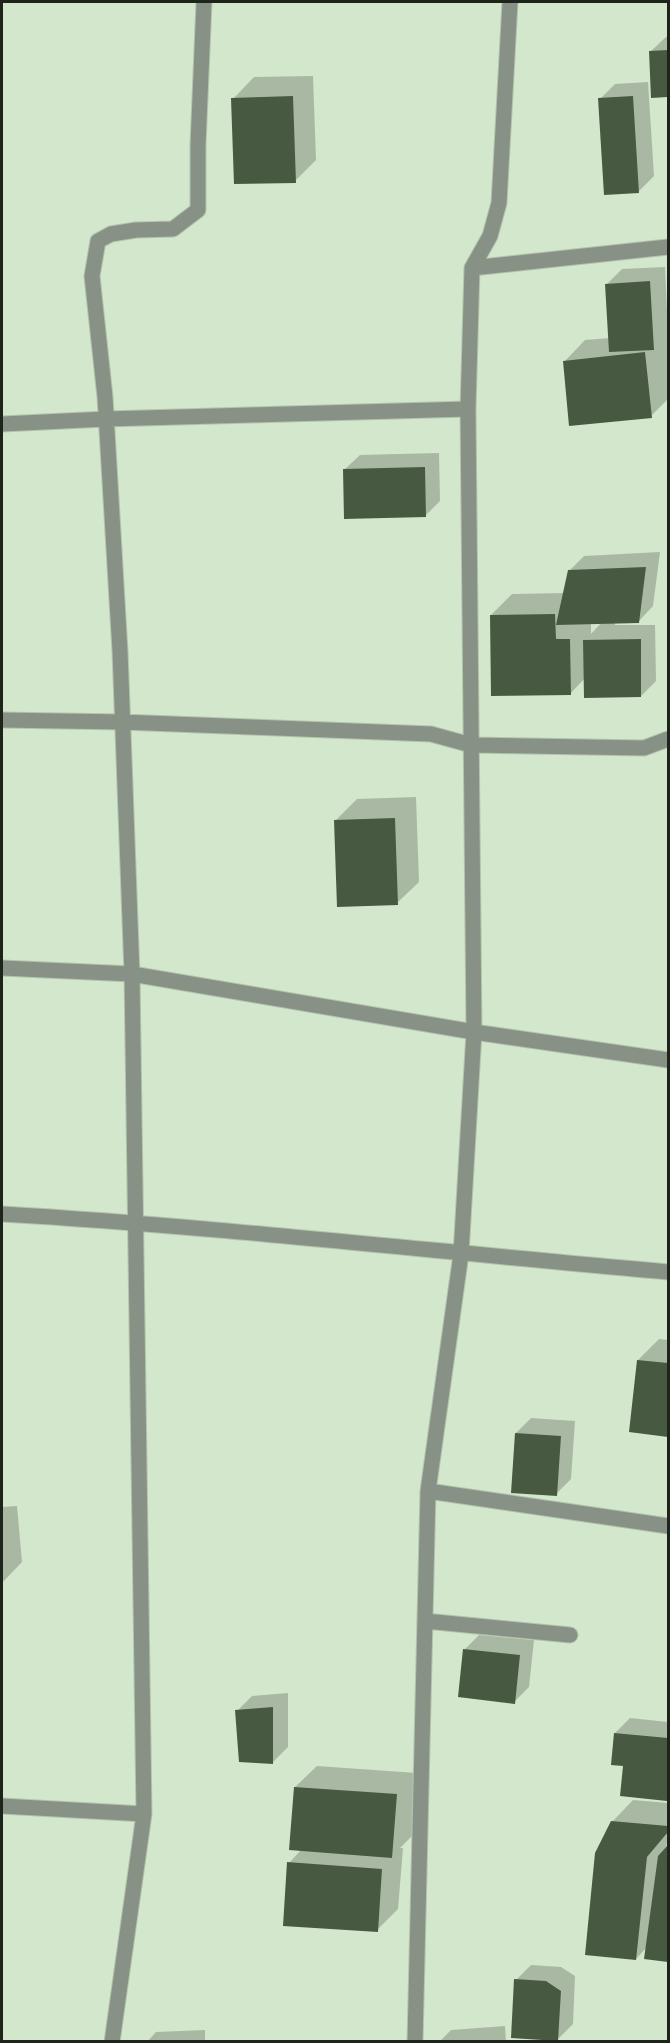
<!DOCTYPE html>
<style>
body{margin:0}
#map{position:relative;width:670px;height:2043px;overflow:hidden;background:#d3e7cc;font-family:Ubuntu,sans-serif}
canvas{display:block}
.frame{position:absolute;inset:0;border:3px solid #1d241a;pointer-events:none}
</style>
<div id="map">
<canvas width="670" height="2043"></canvas>
<div class="frame"></div>
</div>
<script>
const g = document.querySelector('canvas').getContext('2d');
g.lineJoin = 'round';
function fill(path, color) { g.fillStyle = color; g.fill(path, 'evenodd'); }
function strokePath(path, color, width, dash) { g.strokeStyle = color; g.lineWidth = width; g.lineCap = dash ? 'butt' : 'round'; g.setLineDash(dash || []); g.stroke(path); }
const shadow = new Path2D(`
 M 666,37 L 668,37 L 668,96 L 652,97 L 650,52 Z
 M 313,76 L 316,160 L 295,181 L 233,99 L 254,77 Z
 M 648,82 L 654,176 L 639,191 L 600,99 L 615,84 Z
 M 665,267 L 668,333 L 667,335 L 668,399 L 651,416 L 564,362 L 585,340 L 610,338 L 607,284 L 622,269 Z
 M 439,453 L 440,501 L 425,516 L 344,470 L 360,455 Z
 M 660,552 L 653,606 L 638,622 L 615,622 L 615,625 L 655,625 L 656,681 L 641,696 L 585,678 L 571,693 L 491,615 L 512,594 L 565,593 L 569,571 L 584,556 ZM 602,622 L 591,634 L 591,623 Z
 M 416,797 L 419,882 L 397,903 L 335,821 L 357,799 Z
 M 659,1339 L 668,1340 L 668,1435 L 630,1431 L 638,1360 Z
 M 531,1418 L 575,1421 L 571,1479 L 556,1494 L 516,1433 Z
 M 17,1506 L 22,1562 L 2,1583 L 2,1507 Z
 M 479,1635 L 534,1640 L 529,1687 L 514,1702 L 464,1650 Z
 M 288,1693 L 288,1747 L 273,1762 L 237,1711 L 252,1696 Z
 M 630,1718 L 668,1722 L 668,1799 L 621,1795 L 624,1765 L 615,1733 Z
 M 317,1766 L 417,1773 L 413,1835 L 400,1848 L 403,1848 L 398,1909 L 377,1930 L 289,1863 L 302,1849 L 295,1787 Z
 M 633,1800 L 668,1803 L 668,1833 L 666,1850 L 668,1847 L 668,1961 L 646,1958 L 647,1947 L 636,1959 L 612,1822 Z
 M 531,1965 L 561,1967 L 575,1976 L 573,2024 L 558,2039 L 516,1980 Z
 M 505,2026 L 506,2042 L 439,2042 L 451,2030 Z
 M 205,2030 L 205,2042 L 147,2042 L 156,2032 Z`);
const building = new Path2D(`
 M 668,50 L 668,97 L 651,98 L 649,51 Z
 M 293,96 L 296,183 L 234,184 L 231,98 Z
 M 633,96 L 639,193 L 604,195 L 598,98 Z
 M 650,281 L 654,350 L 609,352 L 605,284 Z
 M 645,352 L 652,418 L 569,426 L 563,361 Z
 M 425,467 L 426,517 L 344,519 L 343,469 Z
 M 646,567 L 639,623 L 556,625 L 568,570 Z
 M 555,614 L 556,639 L 570,639 L 571,695 L 491,696 L 490,615 Z
 M 641,639 L 641,697 L 584,698 L 583,640 Z
 M 395,818 L 398,905 L 337,907 L 334,820 Z
 M 637,1360 L 668,1363 L 668,1437 L 629,1432 Z
 M 515,1433 L 561,1436 L 557,1496 L 511,1493 Z
 M 463,1649 L 520,1655 L 515,1704 L 458,1697 Z
 M 273,1707 L 273,1764 L 239,1762 L 235,1710 Z
 M 614,1733 L 668,1738 L 667,1801 L 620,1796 L 623,1766 L 611,1765 Z
 M 294,1787 L 397,1794 L 392,1858 L 289,1850 Z
 M 611,1821 L 668,1826 L 668,1832 L 647,1857 L 636,1960 L 585,1955 L 595,1853 Z
 M 668,1845 L 668,1962 L 644,1959 L 658,1856 Z
 M 287,1862 L 382,1869 L 378,1932 L 283,1926 Z
 M 514,1979 L 546,1981 L 561,1991 L 558,2041 L 511,2038 Z`);
const minor = new Path2D(`
 M 472,268 L 668,247
 M 2,424 L 106,419 L 468,409
 M 2,720 L 122,722 L 431,734 L 471,745 L 644,748 L 668,739
 M 2,968 L 132,974 L 474,1032 L 668,1060
 M 2,1214 C 224,1227 446,1253 668,1272
 M 428,1491 L 668,1526
 M 425,1621 L 570,1635
 M 2,1806 L 144,1814
 M 112,2042 L 144,1814 L 132,974 L 120,651 L 105,397 L 92,276 L 98,241 L 111,234 L 136,230 L 173,229 L 198,210 L 198,145 L 204,2
 M 415,2042 L 428,1491 L 461,1254 L 474,1032 L 468,409 L 472,268 L 490,236 L 499,203 L 510,2`);
fill(shadow, '#0003');
fill(building, '#485942');
strokePath(minor, '#b2c4ac', 17);
strokePath(minor, '#889185', 15);
</script>
